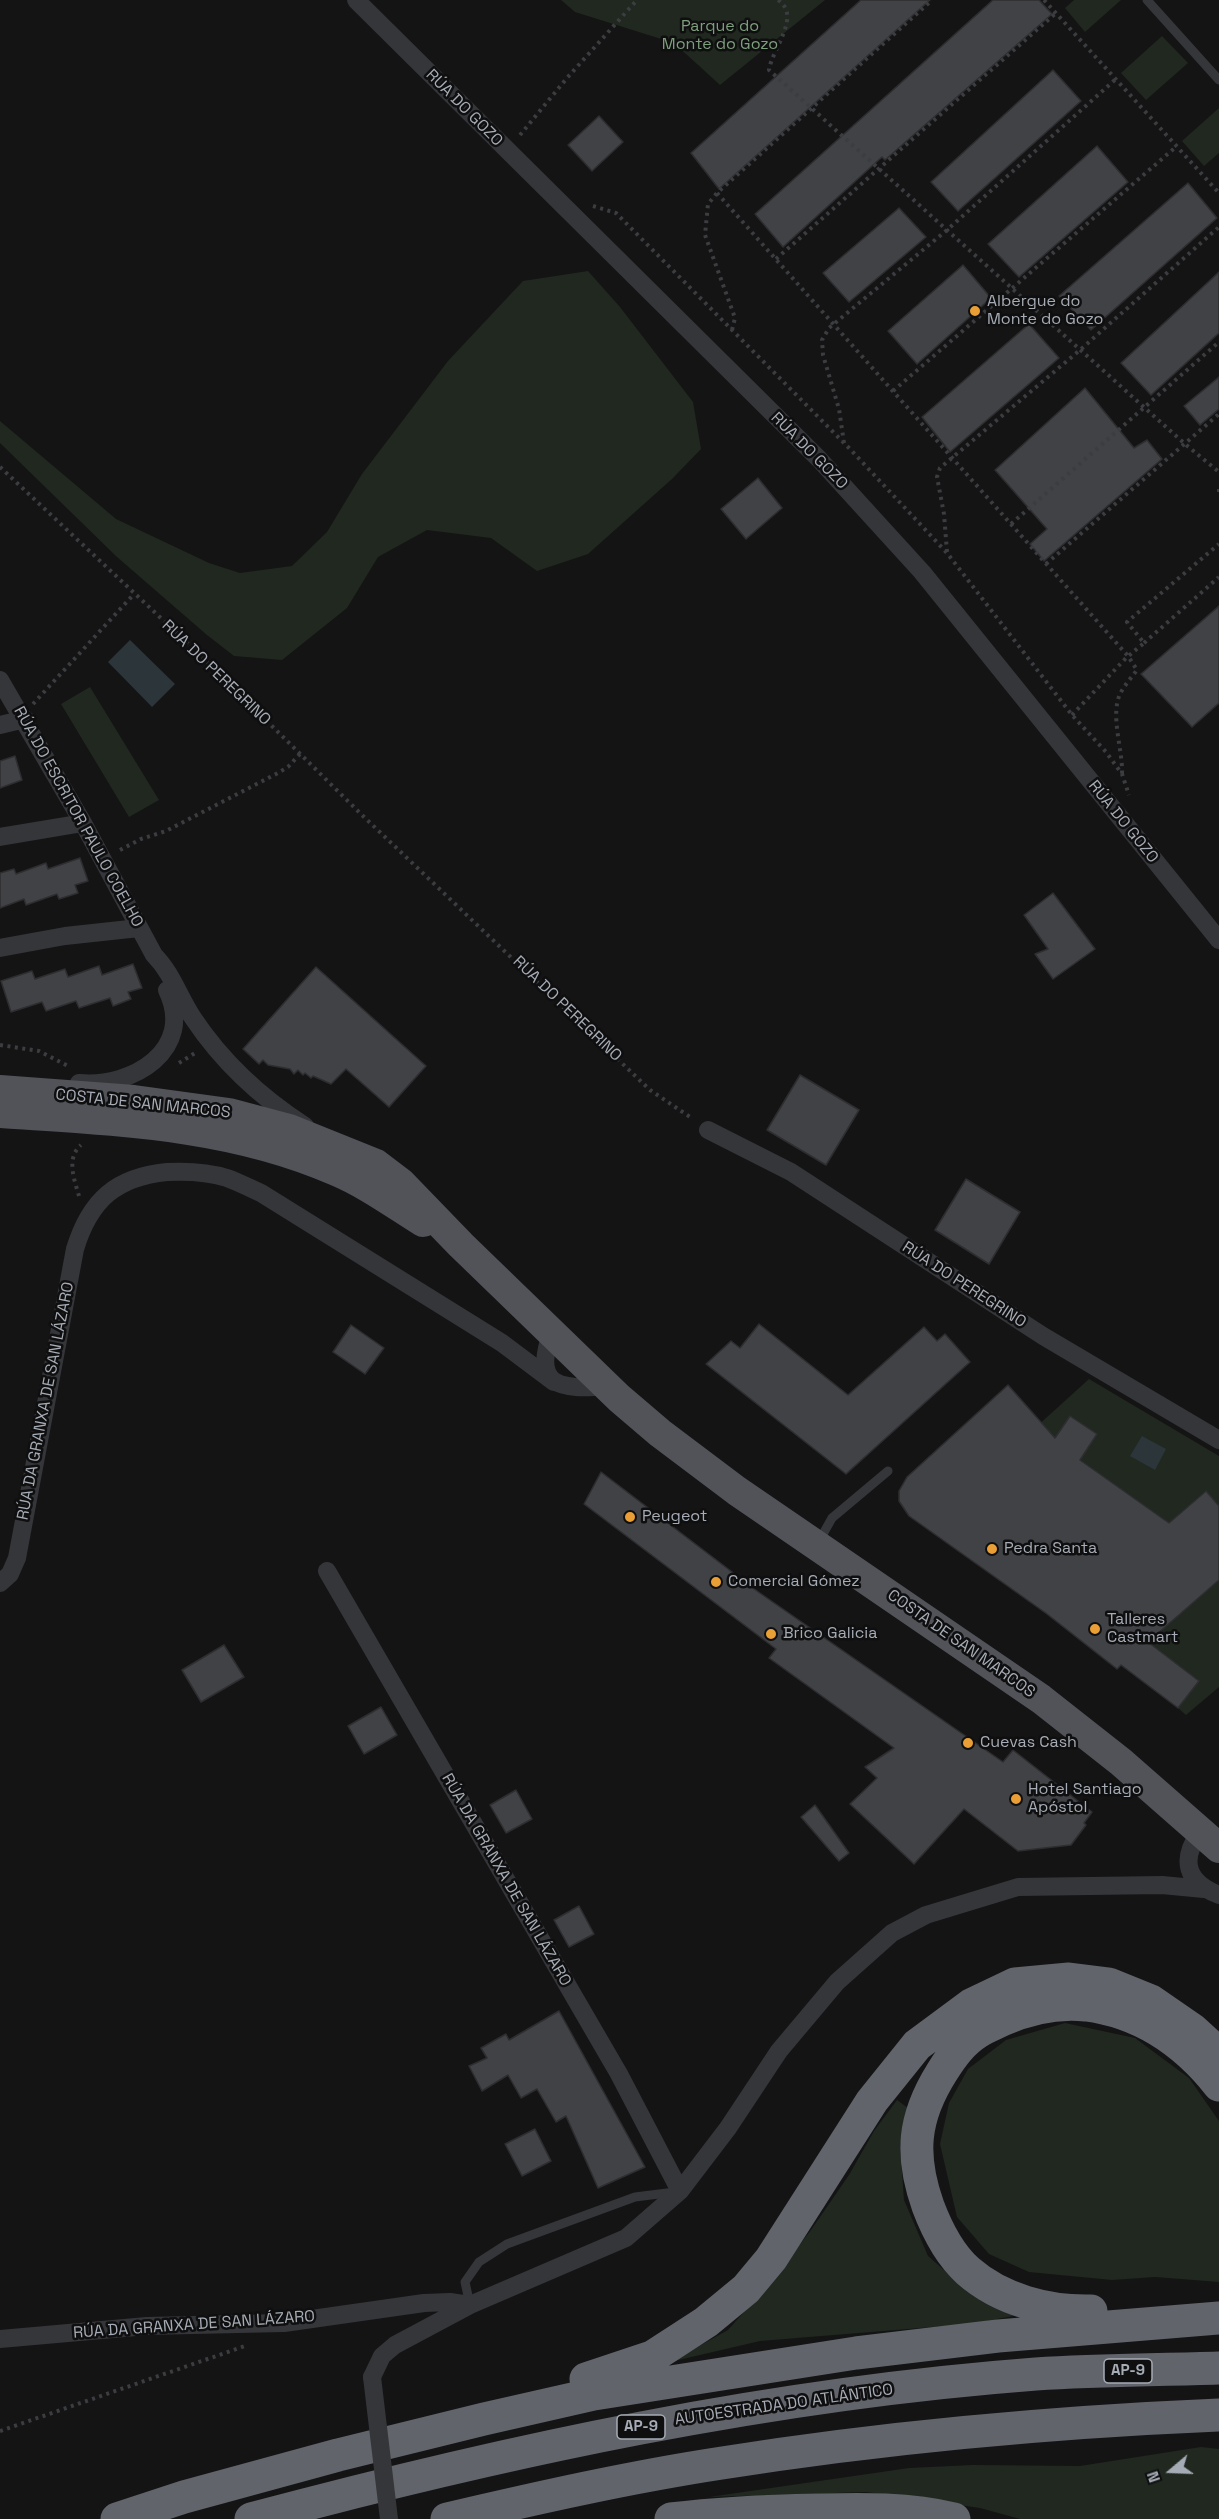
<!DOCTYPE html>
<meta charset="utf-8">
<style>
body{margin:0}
#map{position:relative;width:1219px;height:2519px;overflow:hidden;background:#141415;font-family:"Space Grotesk",sans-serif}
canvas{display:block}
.north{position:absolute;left:1141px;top:2441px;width:60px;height:60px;-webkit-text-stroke:4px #0f0f10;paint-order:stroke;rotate:251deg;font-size:16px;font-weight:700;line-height:24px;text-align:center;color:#a6acb5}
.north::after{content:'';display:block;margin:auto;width:21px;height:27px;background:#a6acb5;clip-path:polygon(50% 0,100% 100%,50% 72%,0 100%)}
</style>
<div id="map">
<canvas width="1219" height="2519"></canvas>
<div class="north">N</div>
</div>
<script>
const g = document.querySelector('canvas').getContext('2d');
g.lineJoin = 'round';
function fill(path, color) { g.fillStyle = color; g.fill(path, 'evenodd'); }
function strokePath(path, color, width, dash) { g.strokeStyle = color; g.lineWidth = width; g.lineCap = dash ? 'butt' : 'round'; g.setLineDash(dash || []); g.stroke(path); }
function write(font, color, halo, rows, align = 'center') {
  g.font = font + ' "Space Grotesk",sans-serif'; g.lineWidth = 5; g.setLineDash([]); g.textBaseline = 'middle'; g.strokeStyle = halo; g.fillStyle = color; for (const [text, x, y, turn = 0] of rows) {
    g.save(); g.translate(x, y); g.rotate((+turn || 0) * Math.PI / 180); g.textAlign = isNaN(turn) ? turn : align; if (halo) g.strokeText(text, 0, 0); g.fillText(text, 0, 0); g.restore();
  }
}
const green = new Path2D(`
 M 561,0 L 825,0 L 720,85 L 674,43 L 575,12 Z
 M 1074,0 L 1121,0 L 1085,32 L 1065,8 Z
 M 1162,36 L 1188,63 L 1146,100 L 1121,73 Z
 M 1219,108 L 1219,153 L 1204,166 L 1182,141 Z
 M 588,271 L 620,307 L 693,402 L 701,449 L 672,479 L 588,554 L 537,571 L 491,538 L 427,530 L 378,557 L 347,608 L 282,660 L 234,656 L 207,635 L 117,557 L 0,443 L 0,421 L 116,519 L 209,563 L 240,573 L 292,566 L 327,532 L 362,474 L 448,361 L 523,281 Z
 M 90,687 L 159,800 L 129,817 L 61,704 Z
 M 1089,1379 L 1219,1456 L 1219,1506 L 1205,1491 L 1169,1523 L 1035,1428 Z
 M 1219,1580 L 1219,1687 L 1186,1715 L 1178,1708 L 1198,1681 L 1148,1642 Z
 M 1065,2023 L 1135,2038 L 1189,2078 L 1219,2121 L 1219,2282 L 1155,2277 L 1112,2280 L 1029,2272 L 989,2254 L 957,2217 L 940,2144 L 949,2103 L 968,2069 L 1006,2040 Z
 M 897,2100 L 908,2108 L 900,2144 L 904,2200 L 928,2256 L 967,2290 L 1013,2316 L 970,2324 L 760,2341 L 670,2362 L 728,2330 L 773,2279 L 811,2230 L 849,2175 L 874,2131 Z
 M 1201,2447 L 1219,2449 L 1219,2519 L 1020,2519 L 980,2508 L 866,2492 L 709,2497 L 909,2468 L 973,2465 L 1080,2466 Z`);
const water = new Path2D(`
 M 130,640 L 175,684 L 152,707 L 108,662 Z
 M 1142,1436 L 1166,1449 L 1155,1470 L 1130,1456 Z`);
const building = new Path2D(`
 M 861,0 L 930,0 L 719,189 L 691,153 Z
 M 993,0 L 1039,0 L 1052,14 L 885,160 L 882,157 L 783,247 L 755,214 Z
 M 1053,70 L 1081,101 L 958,211 L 931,182 Z
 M 599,116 L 623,142 L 592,171 L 568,145 Z
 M 1097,146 L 1128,182 L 1019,277 L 988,244 Z
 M 1188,183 L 1217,218 L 1091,330 L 1059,296 Z
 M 899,208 L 926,237 L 849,302 L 823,273 Z
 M 963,265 L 991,298 L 917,364 L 888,331 Z
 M 1219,272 L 1219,333 L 1151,395 L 1121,363 Z
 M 1029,324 L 1059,358 L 950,452 L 922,417 Z
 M 1219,377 L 1219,409 L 1200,425 L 1184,406 Z
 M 1085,388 L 1134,448 L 1147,440 L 1162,459 L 1044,561 L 1030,544 L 1047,529 L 995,470 Z
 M 758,478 L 782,508 L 746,539 L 721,509 Z
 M 1219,606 L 1219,703 L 1192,727 L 1141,674 Z
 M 15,756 L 22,780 L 0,788 L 0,761 Z
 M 80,858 L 88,881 L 75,885 L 78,893 L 59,899 L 57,894 L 26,905 L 24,899 L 0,908 L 0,873 L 14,869 L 16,874 L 46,863 L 48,869 Z
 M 1053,893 L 1095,949 L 1053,979 L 1035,954 L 1048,949 L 1024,915 Z
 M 133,964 L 142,988 L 128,992 L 131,999 L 113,1006 L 110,998 L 79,1008 L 76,1001 L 46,1011 L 42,1002 L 11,1012 L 1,981 L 32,971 L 35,979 L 65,969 L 68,977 L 99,966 L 102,975 Z
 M 316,967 L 426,1066 L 389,1107 L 346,1069 L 331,1084 L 313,1076 L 311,1078 L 305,1073 L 303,1075 L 298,1070 L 294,1074 L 290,1069 L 268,1065 L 263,1060 L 259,1064 L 243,1049 Z
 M 800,1075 L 859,1110 L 826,1165 L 767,1130 Z
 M 966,1179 L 1020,1212 L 989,1264 L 935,1230 Z
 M 759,1324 L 848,1395 L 924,1327 L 937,1341 L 945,1334 L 970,1362 L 846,1474 L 706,1364 L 731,1341 L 740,1348 Z
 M 351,1325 L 384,1348 L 365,1374 L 333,1352 Z
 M 1008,1385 L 1055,1438 L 1070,1416 L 1097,1434 L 1080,1460 L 1169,1523 L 1206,1491 L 1219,1506 L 1219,1580 L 1148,1642 L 1199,1681 L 1178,1708 L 1121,1665 L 1117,1669 L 1047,1614 L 909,1516 L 899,1501 L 899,1491 L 907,1477 Z
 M 601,1472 L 757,1591 L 1003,1762 L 1013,1750 L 1092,1812 L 1084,1823 L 1086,1825 L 1071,1845 L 1018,1851 L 964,1809 L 914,1864 L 850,1804 L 877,1778 L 865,1767 L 894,1748 L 769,1658 L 776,1649 L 584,1504 Z
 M 224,1645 L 244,1677 L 201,1702 L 182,1670 Z
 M 381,1707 L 397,1735 L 364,1754 L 348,1726 Z
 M 516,1790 L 532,1819 L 506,1833 L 490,1805 Z
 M 815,1805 L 849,1853 L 839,1861 L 801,1817 Z
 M 579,1906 L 594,1934 L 569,1947 L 554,1920 Z
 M 559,2011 L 645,2167 L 598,2188 L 566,2116 L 556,2122 L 537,2089 L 521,2098 L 508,2075 L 482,2091 L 469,2066 L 487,2058 L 481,2048 L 506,2034 L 509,2040 Z
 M 535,2129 L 551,2161 L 522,2176 L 505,2144 Z`);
const path = new Path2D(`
 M 778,0 C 802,16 772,49 769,70 L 1185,444 L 1219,472
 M 1044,0 L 1219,193
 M 520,135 L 567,78 L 637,0
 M 717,193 L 1128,656 L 1137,670 C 1131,678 1124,686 1120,694 C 1110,716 1123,750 1122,774
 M 593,206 L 616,213 L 850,449 L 947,553 L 1072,715 L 1106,752 L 1122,774 L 1129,795
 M 776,259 L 1056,13
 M 732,330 L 735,318 L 705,235 L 708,204 L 717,193 L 932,0
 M 893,391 L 1177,146
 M 844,443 L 839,409 L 823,355 L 822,340 L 829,328 L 947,230 L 1116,79
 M 0,467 L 196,651 L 363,816 L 650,1090 L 693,1119
 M 1219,489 L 1219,494
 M 1011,524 L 1219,342
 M 947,552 L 944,514 L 937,477 L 940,468 L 1080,350 L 1219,227
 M 1046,564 L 1219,414
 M 1144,643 L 1219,577
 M 33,704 L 134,594
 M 1072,715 L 1126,658 L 1144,643 L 1127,622 L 1219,544
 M 120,850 L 141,839 L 166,831 L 276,774 L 288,767 L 300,754
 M 0,1045 L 39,1051 L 70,1067
 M 179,1063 L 195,1053
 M 79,1196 C 74,1179 66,1158 81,1145
 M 0,2431 L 248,2345`);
const service = new Path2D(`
 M 1147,0 L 1219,80
 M 818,1543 L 832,1518 L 888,1471
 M 470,2305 L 465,2282 L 479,2262 L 507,2244 L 635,2197 L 675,2192`);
const minor = new Path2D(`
 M 356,0 L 819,459 L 922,572 L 1219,940
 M 0,680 L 83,823 L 154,955 C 172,973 179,997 193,1018 C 223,1063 260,1097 305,1126
 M 0,725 L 25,719
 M 0,837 L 83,823
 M 0,948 L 65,936 L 139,928
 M 79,1083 C 132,1088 196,1050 167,990
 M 708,1130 L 791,1172 L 1043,1336 L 1219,1440
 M 552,1332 C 531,1387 561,1390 607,1386
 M 327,1571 L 619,2074 L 680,2191
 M 0,1583 L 10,1574 L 17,1558 L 75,1249 C 90,1200 116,1177 167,1172 C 187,1171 208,1172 227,1178 C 238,1182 250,1188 261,1193 L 502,1343 L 554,1382
 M 1200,1832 C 1180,1860 1186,1882 1219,1895
 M 0,2339 L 147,2326 L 284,2323 L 424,2303 L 450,2302 L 470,2305 L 626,2238 L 680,2191 L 728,2128 L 779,2051 L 837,1982 L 892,1933 L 926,1915 L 1018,1887 L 1162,1885 L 1204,1889
 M 372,2377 L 382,2356 L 395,2345 L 470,2305`);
const primary = new Path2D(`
 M 0,1090 L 134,1100 L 229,1113 L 289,1129 L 376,1164 L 401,1183 L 461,1245 L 619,1398 L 660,1433 L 737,1491 L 1041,1699 L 1121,1762 L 1219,1848
 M 0,1113 C 115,1121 229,1124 336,1171 C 367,1184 394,1204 423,1222`);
const motorway = new Path2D(`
 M 1091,2311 C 1048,2312 1001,2300 968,2271 C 949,2254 937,2230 928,2206 C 910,2155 913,2118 942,2072 C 952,2056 962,2042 978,2032 C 985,2027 994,2024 1002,2020 C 1029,2008 1057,2002 1086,2005 C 1141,2012 1185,2042 1219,2085
 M 586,2379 L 652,2357 L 706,2322 L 746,2289 L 771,2259 L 872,2101 L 917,2045 L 971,2005 L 1015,1984 L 1069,1979 L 1109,1984 L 1151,2001 L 1193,2030 L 1219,2054
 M 117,2519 L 184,2497 L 338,2455 L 484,2419 L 594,2394 L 856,2353 L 998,2336 L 1219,2318
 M 251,2519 C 509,2450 770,2394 1036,2374 C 1097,2370 1158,2370 1219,2368
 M 447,2519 C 537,2498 630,2477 722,2463 C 887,2437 1053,2422 1219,2415
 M 671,2519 C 720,2513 768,2511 817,2510 C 863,2509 909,2508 954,2519`);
const minorBridge = new Path2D(`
 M 372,2377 L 389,2519`);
const markers = [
 [975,311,6,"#ea9f36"],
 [630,1517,6,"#ea9f36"],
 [992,1549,6,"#ea9f36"],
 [716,1582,6,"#ea9f36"],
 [1095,1629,6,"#ea9f36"],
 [771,1634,6,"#ea9f36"],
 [968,1743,6,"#ea9f36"],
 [1016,1799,6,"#ea9f36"]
];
const shields = [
 [1128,2371,48],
 [641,2427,48]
];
const shieldNames = [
 ["AP-9",1128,2371],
 ["AP-9",641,2427]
];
const parkNames = [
 ["Parque do",720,27],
 ["Monte do Gozo",720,45]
];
const streetNames = [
 ["RÚA DO GOZO",464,108,45],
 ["RÚA DO GOZO",809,451,45],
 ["RÚA DO PEREGRINO",216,673,44],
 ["RÚA DO ESCRITOR PAULO COELHO",78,817,61],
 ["RÚA DO GOZO",1123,822,51],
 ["RÚA DO PEREGRINO",567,1009,44],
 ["COSTA DE SAN MARCOS",143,1104,6],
 ["RÚA DO PEREGRINO",964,1285,33],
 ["RÚA DA GRANXA DE SAN LÁZARO",46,1401,-79],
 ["COSTA DE SAN MARCOS",961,1644,35],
 ["RÚA DA GRANXA DE SAN LÁZARO",506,1880,60],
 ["RÚA DA GRANXA DE SAN LÁZARO",194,2325,-4],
 ["AUTOESTRADA DO ATLÁNTICO",784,2405,-8]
];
const poiNames = [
 ["Albergue do",987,302],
 ["Monte do Gozo",987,320],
 ["Peugeot",642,1517],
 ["Pedra Santa",1004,1549],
 ["Comercial Gómez",728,1582],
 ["Talleres",1107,1620],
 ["Castmart",1107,1638],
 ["Brico Galicia",783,1634],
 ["Cuevas Cash",980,1743],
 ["Hotel Santiago",1028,1790],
 ["Apóstol",1028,1808]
];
fill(green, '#202820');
fill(water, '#2c353a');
fill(building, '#404245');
strokePath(building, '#2e2e31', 1.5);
strokePath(path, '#3b3d41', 4, [3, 4.5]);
strokePath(service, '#35363a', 9);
strokePath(minor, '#35363a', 18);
strokePath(primary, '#515359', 30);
strokePath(motorway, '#61646b', 33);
strokePath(minorBridge, '#35363a', 18);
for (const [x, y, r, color] of markers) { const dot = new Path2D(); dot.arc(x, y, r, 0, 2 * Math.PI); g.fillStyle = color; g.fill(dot); strokePath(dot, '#0f0f10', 2); }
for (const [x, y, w] of shields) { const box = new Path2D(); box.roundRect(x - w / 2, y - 12, w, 24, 4.5); g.fillStyle = '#0f0f10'; g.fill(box); strokePath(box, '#a6acb5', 1.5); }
write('bold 15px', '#a6acb5', null, shieldNames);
write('16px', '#7e9f7d', '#0f0f10', parkNames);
write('16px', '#a6acb5', '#0f0f10', streetNames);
write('16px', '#a6acb5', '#0f0f10', poiNames, 'left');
</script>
